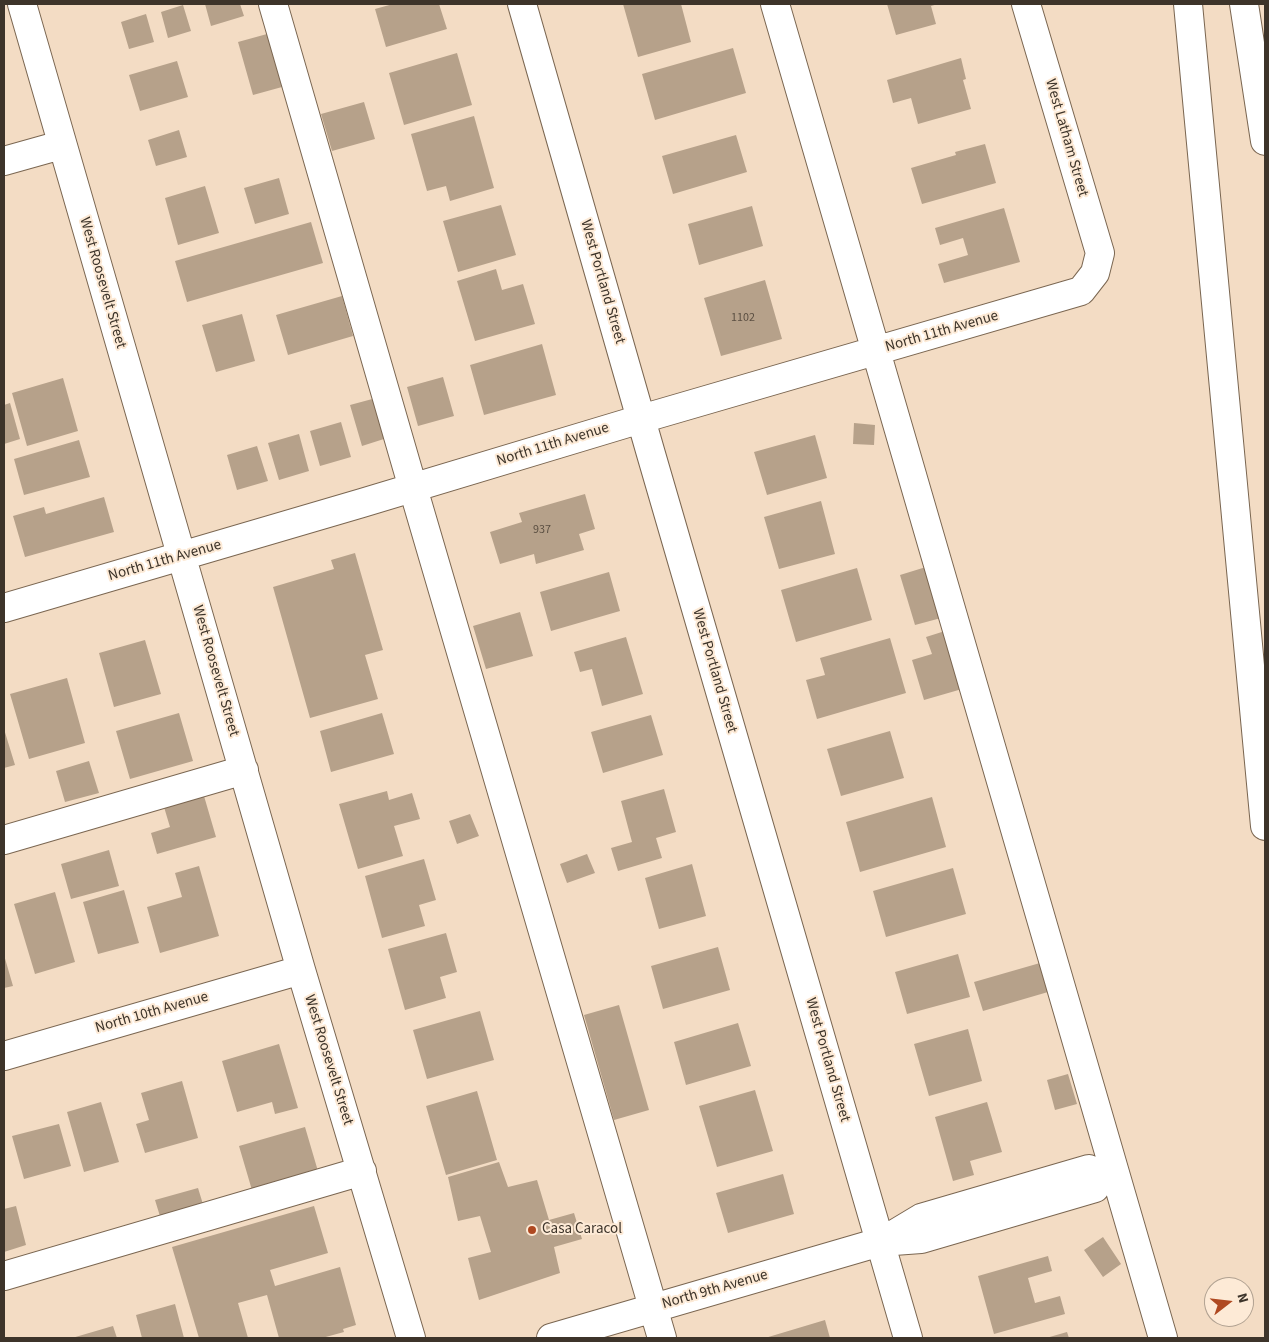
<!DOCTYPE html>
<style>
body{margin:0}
#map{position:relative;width:1269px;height:1342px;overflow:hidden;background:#f3dcc4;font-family:"Source Sans 3",sans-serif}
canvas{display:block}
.frame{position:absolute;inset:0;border:5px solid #3d342a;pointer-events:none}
.north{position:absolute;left:1204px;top:1277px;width:50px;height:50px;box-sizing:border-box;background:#fdead6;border:1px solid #b0a191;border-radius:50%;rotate:74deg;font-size:14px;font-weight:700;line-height:20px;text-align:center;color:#3d342a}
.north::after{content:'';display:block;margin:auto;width:18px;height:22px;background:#af4921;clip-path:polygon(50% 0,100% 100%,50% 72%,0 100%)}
</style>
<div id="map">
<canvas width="1269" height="1342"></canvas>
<div class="frame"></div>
<div class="north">N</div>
</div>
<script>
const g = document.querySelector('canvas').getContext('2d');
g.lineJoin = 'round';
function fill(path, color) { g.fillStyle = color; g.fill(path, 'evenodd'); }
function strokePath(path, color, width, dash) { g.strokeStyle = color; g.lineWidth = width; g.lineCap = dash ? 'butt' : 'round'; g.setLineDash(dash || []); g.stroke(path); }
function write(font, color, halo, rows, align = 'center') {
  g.font = font + ' "Source Sans 3",sans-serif'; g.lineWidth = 4; g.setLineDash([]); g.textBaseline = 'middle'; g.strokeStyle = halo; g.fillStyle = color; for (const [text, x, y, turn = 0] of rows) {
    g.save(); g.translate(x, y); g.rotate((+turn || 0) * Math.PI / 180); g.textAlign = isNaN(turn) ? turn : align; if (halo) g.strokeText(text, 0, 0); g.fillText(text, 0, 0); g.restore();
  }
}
const building = new Path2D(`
 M 205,4 L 240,4 L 244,16 L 211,26 Z
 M 393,4 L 439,4 L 447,29 L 386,47 L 375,9 Z
 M 623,4 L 681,4 L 691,42 L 638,57 Z
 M 887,4 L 938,4 L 931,6 L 936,24 L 896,35 Z
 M 183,5 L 191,31 L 168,38 L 161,12 Z
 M 146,14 L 154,42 L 129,49 L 121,22 Z
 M 267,34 L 282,87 L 253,95 L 238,42 Z
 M 733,48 L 746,93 L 655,120 L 642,74 Z
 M 457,53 L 472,105 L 404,125 L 389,73 Z
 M 961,58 L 966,79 L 963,80 L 971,109 L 918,124 L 911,98 L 893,103 L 887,80 Z
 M 177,61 L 188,97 L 140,111 L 129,75 Z
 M 364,102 L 375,139 L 332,151 L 321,114 Z
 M 474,116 L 494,188 L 450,201 L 446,186 L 427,191 L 411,134 Z
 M 179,130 L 187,157 L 156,166 L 148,140 Z
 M 736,135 L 747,172 L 673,194 L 662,156 Z
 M 985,144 L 996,183 L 922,204 L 911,168 L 956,155 L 955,152 Z
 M 279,178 L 289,214 L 255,224 L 244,188 Z
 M 205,186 L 219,233 L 178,245 L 165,198 Z
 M 501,205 L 516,255 L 458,272 L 443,221 Z
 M 752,206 L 763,246 L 699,265 L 688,224 Z
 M 1004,208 L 1020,262 L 944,283 L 938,264 L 968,255 L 963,238 L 940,245 L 935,228 Z
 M 311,222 L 323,263 L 187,302 L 175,261 Z
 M 496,269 L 502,290 L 523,284 L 535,324 L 475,341 L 457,281 Z
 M 765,280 L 782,339 L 721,356 L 704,298 Z
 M 342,296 L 353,336 L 288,355 L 276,315 Z
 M 242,314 L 255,361 L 216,372 L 202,325 Z
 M 542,344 L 556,395 L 484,415 L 470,365 Z
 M 443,377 L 454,416 L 418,426 L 407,387 Z
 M 63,378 L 78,431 L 27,446 L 12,393 Z
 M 376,398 L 387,438 L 362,446 L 350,405 Z
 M 10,403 L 20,439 L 4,444 L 4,405 Z
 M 341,422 L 351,457 L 320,466 L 310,431 Z
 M 854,423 L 875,425 L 874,445 L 853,444 Z
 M 299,434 L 309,471 L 279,480 L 268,443 Z
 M 815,435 L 827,478 L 767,495 L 754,452 Z
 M 79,440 L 90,477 L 24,495 L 14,459 Z
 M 257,446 L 268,481 L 237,490 L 227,455 Z
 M 585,494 L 595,529 L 579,534 L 584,550 L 536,564 L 534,554 L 500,564 L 490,532 L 522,522 L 519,513 Z
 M 104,497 L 114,532 L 25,557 L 13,516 L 44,507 L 46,514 Z
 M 821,501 L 835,554 L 779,569 L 764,517 Z
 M 355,553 L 383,650 L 365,655 L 378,699 L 310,718 L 273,587 L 334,569 L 331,560 Z
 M 926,567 L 941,618 L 915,625 L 900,575 Z
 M 857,568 L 872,620 L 796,642 L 781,590 Z
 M 609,572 L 620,611 L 551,631 L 540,592 Z
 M 520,612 L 533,656 L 486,669 L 473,626 Z
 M 945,631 L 962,689 L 924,700 L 912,660 L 932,654 L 926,637 Z
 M 626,637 L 643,694 L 602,706 L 592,669 L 580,672 L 574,652 Z
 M 890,638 L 906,693 L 817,719 L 806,680 L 825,675 L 820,658 Z
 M 145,640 L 161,694 L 114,707 L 99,653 Z
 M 67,678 L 85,743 L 29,759 L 10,694 Z
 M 179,713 L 193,761 L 130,779 L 116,731 Z
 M 382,713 L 394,754 L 331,772 L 320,731 Z
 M 651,715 L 663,755 L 603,773 L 591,732 Z
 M 4,729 L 15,765 L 4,768 Z
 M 890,731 L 904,778 L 841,796 L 827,749 Z
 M 89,761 L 99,793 L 65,802 L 56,771 Z
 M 664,789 L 676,832 L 656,838 L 662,858 L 618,871 L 611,848 L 632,842 L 621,801 Z
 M 387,791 L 389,800 L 412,793 L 420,819 L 394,826 L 403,856 L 358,869 L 339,804 Z
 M 204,796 L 216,837 L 157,854 L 151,833 L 170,827 L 164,807 Z
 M 932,797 L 946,847 L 860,872 L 846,822 Z
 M 470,814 L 479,836 L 457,844 L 449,821 Z
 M 109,850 L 119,886 L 71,899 L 61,864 Z
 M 587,854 L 595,873 L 567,883 L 560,864 Z
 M 424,859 L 436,900 L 419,905 L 425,926 L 382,938 L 365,876 Z
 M 692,864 L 706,916 L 659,929 L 645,878 Z
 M 199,866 L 219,936 L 160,953 L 147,907 L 182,897 L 175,873 Z
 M 953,868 L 966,914 L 886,937 L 873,891 Z
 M 124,890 L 139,943 L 98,954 L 83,902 Z
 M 55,892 L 75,962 L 35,974 L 14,904 Z
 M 446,933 L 457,972 L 440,977 L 446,998 L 405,1010 L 388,949 Z
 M 718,947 L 730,990 L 663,1009 L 651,966 Z
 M 958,954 L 970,997 L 907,1014 L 895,972 Z
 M 4,955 L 13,986 L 4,988 Z
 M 1040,963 L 1048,992 L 983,1011 L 974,982 Z
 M 619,1005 L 649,1110 L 614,1120 L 584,1015 Z
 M 480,1011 L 494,1060 L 427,1079 L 413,1030 Z
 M 738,1023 L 751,1066 L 686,1085 L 674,1042 Z
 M 968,1029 L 982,1081 L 929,1096 L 914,1044 Z
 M 279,1044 L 298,1108 L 275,1114 L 272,1102 L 237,1112 L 222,1061 Z
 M 1068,1074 L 1077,1104 L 1055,1110 L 1047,1080 Z
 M 182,1081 L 198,1138 L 145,1153 L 136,1124 L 149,1120 L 141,1093 Z
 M 755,1090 L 773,1151 L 717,1167 L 699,1106 Z
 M 477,1091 L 497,1160 L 446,1175 L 426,1106 Z
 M 101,1102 L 119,1162 L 84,1172 L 67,1112 Z
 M 987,1102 L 1002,1152 L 970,1161 L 974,1175 L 953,1181 L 935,1117 Z
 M 59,1124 L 71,1166 L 24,1179 L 12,1136 Z
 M 305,1127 L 320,1178 L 254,1197 L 239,1146 Z
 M 499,1162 L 508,1187 L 537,1180 L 549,1220 L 574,1213 L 582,1239 L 554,1247 L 560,1273 L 479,1300 L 468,1258 L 491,1252 L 480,1216 L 458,1221 L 448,1177 Z
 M 783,1174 L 794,1214 L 728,1233 L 716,1193 Z
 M 198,1188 L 206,1214 L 163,1226 L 155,1200 Z
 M 16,1206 L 26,1245 L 4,1252 L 4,1209 Z
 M 314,1206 L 328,1253 L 270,1270 L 275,1286 L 340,1267 L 356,1325 L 343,1329 L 344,1332 L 322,1338 L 279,1338 L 267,1295 L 238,1303 L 248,1338 L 199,1338 L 172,1247 Z
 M 1103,1237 L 1121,1264 L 1103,1277 L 1084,1250 Z
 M 1048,1256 L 1052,1271 L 1028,1278 L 1035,1303 L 1060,1296 L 1065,1314 L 994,1334 L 978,1276 Z
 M 175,1304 L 184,1338 L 142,1338 L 136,1315 Z
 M 825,1320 L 830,1338 L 765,1338 Z
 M 113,1326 L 117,1338 L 72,1338 Z
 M 1067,1332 L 1069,1338 L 1046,1338 Z`);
const minor = new Path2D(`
 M 22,4 L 301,970 L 411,1338
 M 273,4 L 413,488 L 662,1338
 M 522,4 L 651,454 L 908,1338
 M 775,4 L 1163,1338
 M 4,161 L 61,145
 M 4,608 L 362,503 L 641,419 L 1081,291 L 1095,273 L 1100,253 L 1026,4
 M 4,840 L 244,770
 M 4,1056 L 301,970
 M 886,1239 L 921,1218 L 1089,1169
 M 4,1276 L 362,1171
 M 551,1338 L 880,1242 L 921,1239 L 1095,1188`);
const highway = new Path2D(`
 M 1188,4 L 1265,826
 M 1244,4 L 1265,141`);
const markers = [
 [532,1230,5,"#af4921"]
];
const numberNames = [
 ["1102",743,318],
 ["937",542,530]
];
const streetNames = [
 ["West Latham Street",1066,138,74],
 ["West Portland Street",602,282,74],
 ["West Roosevelt Street",102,283,74],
 ["North 11th Avenue",942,332,-16],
 ["North 11th Avenue",553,445,-17],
 ["North 11th Avenue",165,561,-16],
 ["West Roosevelt Street",215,671,74],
 ["West Portland Street",714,671,74],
 ["North 10th Avenue",152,1013,-16],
 ["West Roosevelt Street",328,1060,73],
 ["West Portland Street",827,1060,74],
 ["North 9th Avenue",715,1290,-16]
];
const poiNames = [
 ["Casa Caracol",542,1230]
];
fill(building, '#b6a18a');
strokePath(minor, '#7a6651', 30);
strokePath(highway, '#7a6651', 30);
strokePath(minor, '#fff', 28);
strokePath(highway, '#fff', 28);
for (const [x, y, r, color] of markers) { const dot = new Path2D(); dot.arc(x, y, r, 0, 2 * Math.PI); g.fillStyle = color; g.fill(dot); strokePath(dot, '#fdead6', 2); }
write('12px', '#5b4f42', null, numberNames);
write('15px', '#3d342a', '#fdead6', streetNames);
write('15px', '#3d342a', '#fdead6', poiNames, 'left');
</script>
